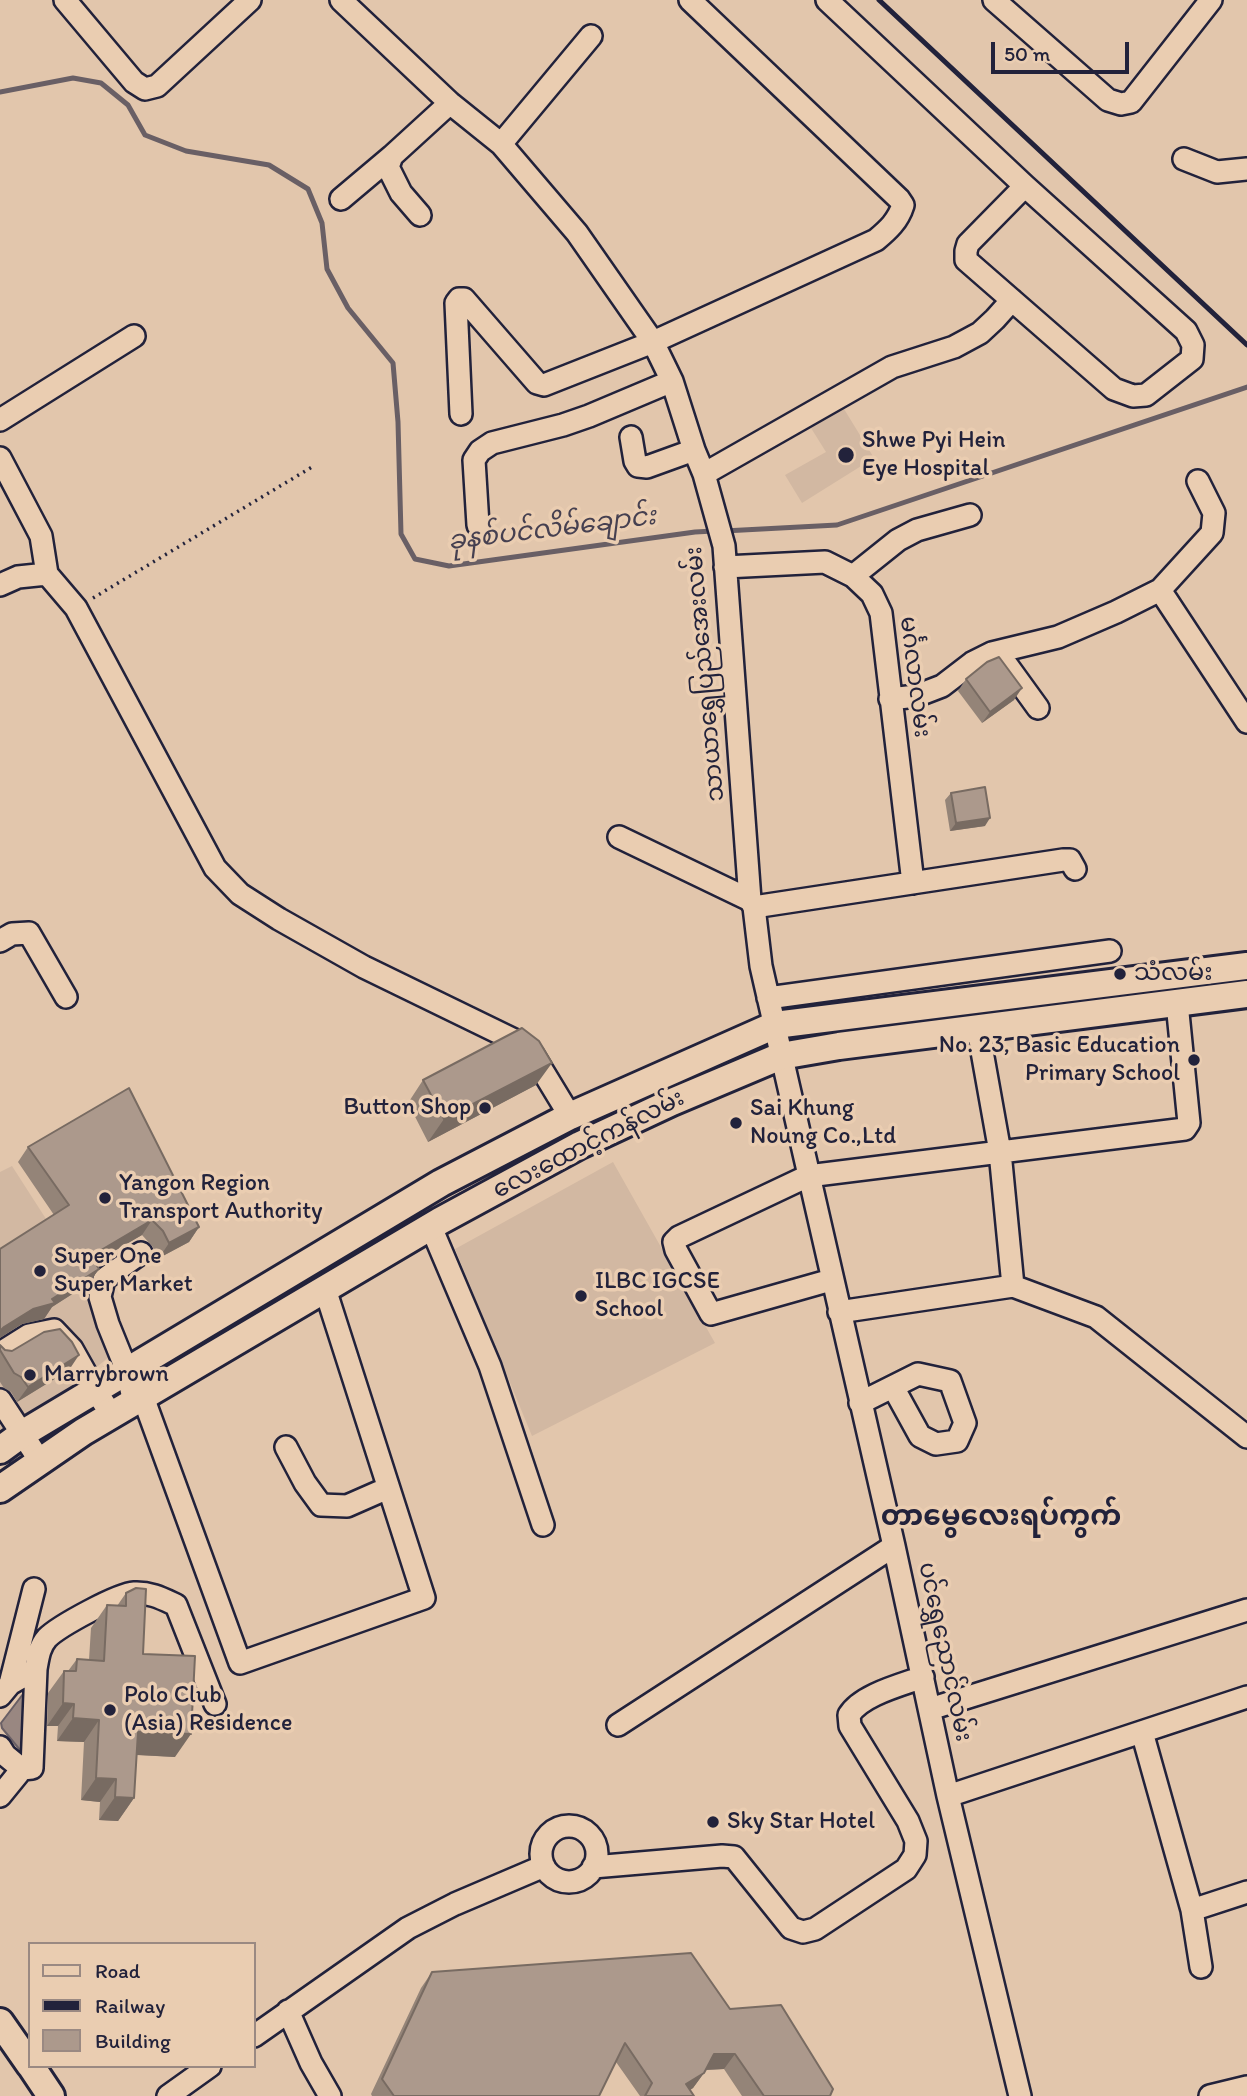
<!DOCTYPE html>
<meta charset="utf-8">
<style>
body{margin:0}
#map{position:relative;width:1247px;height:2096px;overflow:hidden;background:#e2c6ac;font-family:Itim,sans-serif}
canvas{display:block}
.legend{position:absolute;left:28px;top:1942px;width:228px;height:126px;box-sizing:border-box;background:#eacdb1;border:2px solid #9a8982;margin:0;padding:9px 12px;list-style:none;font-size:21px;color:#22223b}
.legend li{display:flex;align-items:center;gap:14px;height:35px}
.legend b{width:35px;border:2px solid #9a8982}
.scale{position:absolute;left:991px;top:42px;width:138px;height:32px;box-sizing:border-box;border:4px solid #22223b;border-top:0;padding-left:9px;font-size:21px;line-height:24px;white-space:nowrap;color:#22223b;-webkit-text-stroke:5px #eacdb1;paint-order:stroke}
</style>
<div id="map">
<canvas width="1247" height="2096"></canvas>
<ul class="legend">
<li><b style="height:9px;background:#eacdb1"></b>Road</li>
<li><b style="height:9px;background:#22223b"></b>Railway</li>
<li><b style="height:19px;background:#ac998c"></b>Building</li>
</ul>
<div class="scale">50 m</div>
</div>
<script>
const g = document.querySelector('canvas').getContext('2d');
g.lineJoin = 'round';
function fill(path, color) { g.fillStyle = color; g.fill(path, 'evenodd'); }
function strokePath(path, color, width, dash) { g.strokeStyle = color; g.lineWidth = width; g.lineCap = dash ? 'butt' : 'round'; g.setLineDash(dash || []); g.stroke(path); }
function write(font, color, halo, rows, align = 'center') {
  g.font = font + ' Itim,"Noto Sans Myanmar",sans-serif'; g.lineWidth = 7; g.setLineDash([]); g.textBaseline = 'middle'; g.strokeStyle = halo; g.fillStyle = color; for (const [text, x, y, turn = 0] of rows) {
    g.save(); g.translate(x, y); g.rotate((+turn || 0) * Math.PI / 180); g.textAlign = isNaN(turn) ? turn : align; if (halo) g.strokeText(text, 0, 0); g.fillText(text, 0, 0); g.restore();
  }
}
const built = new Path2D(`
 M 844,409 L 874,458 L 802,503 L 785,475 L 826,452 L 811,428 Z
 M 613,1162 L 715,1343 L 532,1436 L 455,1249 Z
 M 12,1166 L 93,1292 L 109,1357 L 62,1395 L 0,1431 L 0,1172 Z`);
const water = new Path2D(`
 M 23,1694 L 27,1697 L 24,1748 L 20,1750 L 2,1728 L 1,1723 Z`);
const stream = new Path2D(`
 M 0,92 L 73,78 L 101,83 L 128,105 L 145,135 L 186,151 L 269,165 L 308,189 L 322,223 L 327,269 L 348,308 L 393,363 L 398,422 L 401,534 L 415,559 L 449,566 L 695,532 L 714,531
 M 724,531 L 837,525 L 1247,387`);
const path = new Path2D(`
 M 93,598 L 312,467`);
const minor = new Path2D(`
 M 65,0 L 134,82 L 145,89 L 157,86 L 250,0
 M 341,0 L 450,103 L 501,144 L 577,233 L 653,342 L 672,381 L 694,450 L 704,474 L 724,546 L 750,900 L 754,907 L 761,966 L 894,1546 L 948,1796 L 1020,2096
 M 827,0 L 1025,186 L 1186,331 L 1193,345 L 1192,359 L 1146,395 L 1133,396 L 1114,389 L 966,260 L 966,251 L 968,244 L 1025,186
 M 994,0 L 1108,100 L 1121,104 L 1131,102 L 1211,0
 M 501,144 L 591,36
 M 1184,159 L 1217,172 L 1247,169
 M 341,199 L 392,156
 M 420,215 L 401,193 L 388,167 L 392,156 L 450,103
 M 461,414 L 456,303 L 459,299 L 464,299 L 537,383 L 544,385 L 653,342 L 876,240 C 888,230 898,221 903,205 L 899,199 L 690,0
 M 0,420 L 134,336
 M 631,437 L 635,461 L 638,466 L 647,467 L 694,450
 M 0,458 L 41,536 L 47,574 L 76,608 L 215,868 L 240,894 L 279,919 L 364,967 L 514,1040 L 533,1055 L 570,1116
 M 704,474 L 892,367 L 954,347 L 980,333 L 995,319 L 1012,300
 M 478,525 L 474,460 L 480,451 L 492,443 L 563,425 L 589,416 L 672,381
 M 725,567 L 825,562 L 853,576 L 872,594 L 881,613 L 913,883
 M 853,576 L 898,540 L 917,530 L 970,515
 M 0,585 L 18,577 L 47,574
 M 1160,590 L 1247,722
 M 992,653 L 1004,661 L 1038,708
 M 890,699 L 916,696 L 942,686 L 972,663 L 992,653 L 1058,637 L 1116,612 L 1160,590 L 1212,533 L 1214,513 L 1198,481
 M 619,837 L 750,900
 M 754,907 L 1063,860 L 1070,860 L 1075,869
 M 0,941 L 12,934 L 29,933 L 66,997
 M 768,998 L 1110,951
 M 978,1029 L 1000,1152 L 1013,1286
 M 431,1227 L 490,1366 L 543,1525
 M 831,1280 L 711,1314 L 676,1250 L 674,1242 L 679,1237 L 808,1176 L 1185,1129 L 1189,1123 L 1177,1003
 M 839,1312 L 1013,1286 L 1096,1317 L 1247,1437
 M 0,1353 L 29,1335 L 54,1330 L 72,1349 L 95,1390 L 112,1415
 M 143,1397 L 240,1663 L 424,1598 L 325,1289
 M 0,1400 L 40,1461
 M 134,1403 L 127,1371 L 108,1324 L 100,1297 L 104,1279 L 141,1253
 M 860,1403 L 918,1374 L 950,1381 L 965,1423 L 957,1441 L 936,1444 L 920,1436 L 893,1387
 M 286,1447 L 305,1483 L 321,1505 L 347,1506 L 388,1488
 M 36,1669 C 38,1658 39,1647 47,1638 C 59,1626 118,1594 134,1593 C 150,1592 163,1599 176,1605 L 215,1704
 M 10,1684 L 34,1589
 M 0,1696 L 10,1684 L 36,1669 L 32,1768 L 22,1769 L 5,1755 L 0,1747
 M 930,1709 L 1247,1610
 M 618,1725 L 894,1546
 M 1142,1732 L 1192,1910 L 1201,1967
 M 0,1796 L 22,1769
 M 948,1796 L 1247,1697
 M541 1854a28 28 0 1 1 56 0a28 28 0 1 1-56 0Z
 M 593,1867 L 722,1856 L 734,1857 L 791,1928 L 803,1932 L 815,1929 L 906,1869 L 915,1855 L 916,1841 L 908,1821 L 850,1726 L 849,1715 C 861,1695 901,1685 923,1677
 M 1192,1910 L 1247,1892
 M 288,2011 L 311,2063 L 330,2096
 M 254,2036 L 408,1928 L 455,1904 L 544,1866
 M 168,2096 L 210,2066
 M 1210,2096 L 1247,2087`);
const major = new Path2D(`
 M 0,1450 L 22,1434 L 441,1183 L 570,1116 L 775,1025 L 1247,966
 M 0,1489 L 83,1432 L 440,1221 L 580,1145 L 672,1102 L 781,1056 L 839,1046 L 1247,994
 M 0,2022 L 30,2065
 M 31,2066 L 51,2096`);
const rail = new Path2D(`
 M 879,0 L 1247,345`);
const wall = new Path2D(`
 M 966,679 L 1014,700 L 982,723 L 958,691 Z
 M 951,793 L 985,826 L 950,831 L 945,800 Z
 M 423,1080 L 536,1085 L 428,1142 L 408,1103 Z
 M 28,1147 L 199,1227 L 189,1242 L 159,1258 L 152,1246 L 142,1235 L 95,1262 L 99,1269 L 88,1284 L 52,1307 L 44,1319 L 22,1324 L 54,1215 L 18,1162 Z
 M 0,1345 L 5,1350 L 69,1370 L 17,1402 L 11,1392 L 4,1388 L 0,1382 Z
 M 126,1593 L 143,1654 L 175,1757 L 136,1755 L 134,1798 L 118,1821 L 99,1820 L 100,1802 L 81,1800 L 84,1742 L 57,1741 L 58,1726 L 47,1726 L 48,1693 L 64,1671 L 68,1671 L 77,1659 L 89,1660 L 91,1628 L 107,1605 L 117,1606 Z
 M 432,1972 L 730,2009 L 830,2096 L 742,2096 L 724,2069 L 706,2070 L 693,2088 L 690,2090 L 694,2096 L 640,2096 L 616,2062 L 599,2096 L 372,2096 L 371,2094 L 421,1988 Z`);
const shadedWall = new Path2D(`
 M 1022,688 L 1014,700 L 982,723 L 990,712 Z
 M 990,818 L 985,826 L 950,831 L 956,823 Z
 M 552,1063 L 536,1085 L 428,1142 L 444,1119 Z
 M 152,1220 L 142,1235 L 80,1271 L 91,1256 Z
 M 199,1227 L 189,1242 L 159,1258 L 169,1243 Z
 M 99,1269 L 88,1284 L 52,1307 L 44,1319 L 22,1324 L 0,1338 L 0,1331 L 4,1327 Z
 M 79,1355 L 69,1370 L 17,1402 L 28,1387 Z
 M 63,1703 L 74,1704 L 58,1726 L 47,1726 Z
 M 73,1718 L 99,1720 L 84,1742 L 57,1741 Z
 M 138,1732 L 191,1734 L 175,1757 L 122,1754 Z
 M 96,1778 L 116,1779 L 100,1802 L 81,1800 Z
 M 115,1797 L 134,1798 L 118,1821 L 99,1820 Z
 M 714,2054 L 735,2054 L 724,2069 L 703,2070 Z
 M 704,2073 L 693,2088 L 681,2096 L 686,2084 Z`);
const building = new Path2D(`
 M 999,657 L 1022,688 L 990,712 L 966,679 L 987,662 Z
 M 985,787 L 990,818 L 956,823 L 951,793 Z
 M 522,1028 L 539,1041 L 552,1063 L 444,1119 L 423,1080 Z
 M 129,1088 L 199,1227 L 169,1243 L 163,1231 L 152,1220 L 91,1256 L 99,1269 L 52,1299 L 55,1303 L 33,1309 L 4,1327 L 0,1331 L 0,1249 L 69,1205 L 28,1147 Z
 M 60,1329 L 72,1342 L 79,1355 L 28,1387 L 21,1377 L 14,1373 L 0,1350 L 0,1345 L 5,1350 L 12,1351 L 44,1332 Z
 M 136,1588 L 146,1589 L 143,1654 L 195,1656 L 191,1734 L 138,1732 L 134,1798 L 115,1797 L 116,1779 L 96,1778 L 99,1720 L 73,1718 L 74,1704 L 63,1703 L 64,1671 L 76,1671 L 77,1659 L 104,1661 L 107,1605 L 126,1606 L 126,1593 Z
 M 691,1953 L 730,2009 L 781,2005 L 833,2089 L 830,2096 L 764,2096 L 735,2054 L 714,2054 L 704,2073 L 686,2084 L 694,2096 L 645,2096 L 652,2083 L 625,2043 L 599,2096 L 394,2096 L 382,2079 L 432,1972 Z`);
const markers = [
 [846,455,9,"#22223b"],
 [1120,974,7,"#22223b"],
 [1194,1060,7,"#22223b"],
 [485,1108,7,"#22223b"],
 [736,1123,7,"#22223b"],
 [105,1198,7,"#22223b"],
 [40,1271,7,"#22223b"],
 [581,1296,7,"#22223b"],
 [30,1375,7,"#22223b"],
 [110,1710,7,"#22223b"],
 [713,1822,7,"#22223b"]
];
const poiNames = [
 ["Shwe Pyi Hein",862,441],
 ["Eye Hospital",862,469],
 ["သံလမ်း",1134,974],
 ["No. 23, Basic Education",1180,1046,"right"],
 ["Primary School",1180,1074,"right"],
 ["Button Shop",471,1108,"right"],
 ["Sai Khung",750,1109],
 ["Noung Co.,Ltd",750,1137],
 ["Yangon Region",119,1184],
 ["Transport Authority",119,1212],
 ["Super One",54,1257],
 ["Super Market",54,1285],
 ["ILBC IGCSE",595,1282],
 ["School",595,1310],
 ["Marrybrown",44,1375],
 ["Polo Club",124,1696],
 ["(Asia) Residence",124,1724],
 ["Sky Star Hotel",727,1822]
];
const streetNames = [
 ["သာယာရွှေပြည်အေးလမ်း",706,674,-95],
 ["မင်္ဂလာလမ်း",914,677,83],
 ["လေးထောင့်ကန်လမ်း",589,1145,-27],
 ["ပင်ရွှေညောင်လမ်း",944,1652,78]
];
const waterNames = [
 ["ခုနစ်ပင်လိမ်ချောင်း",552,530,-7]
];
const quarterNames = [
 ["တာမွေလေးရပ်ကွက်",1001,1518]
];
fill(built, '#d2b8a2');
fill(water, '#998781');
strokePath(water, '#695f65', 2);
strokePath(stream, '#695f65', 5);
strokePath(minor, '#22223b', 26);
strokePath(major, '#22223b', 32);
strokePath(path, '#22223b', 3.5, [2, 5]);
strokePath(minor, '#eacdb1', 21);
strokePath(major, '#eacdb1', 26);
strokePath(rail, '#22223b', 5);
fill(wall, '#948478');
fill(shadedWall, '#786b62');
fill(building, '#ac998c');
strokePath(building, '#786b62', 2);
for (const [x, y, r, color] of markers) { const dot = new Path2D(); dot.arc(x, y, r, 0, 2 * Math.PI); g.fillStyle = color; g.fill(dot); strokePath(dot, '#eacdb1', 2.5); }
write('24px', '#22223b', '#eacdb1', poiNames, 'left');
write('24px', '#22223b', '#eacdb1', streetNames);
write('italic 26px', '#464050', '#eacdb1', waterNames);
write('bold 28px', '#22223b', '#eacdb1', quarterNames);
</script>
